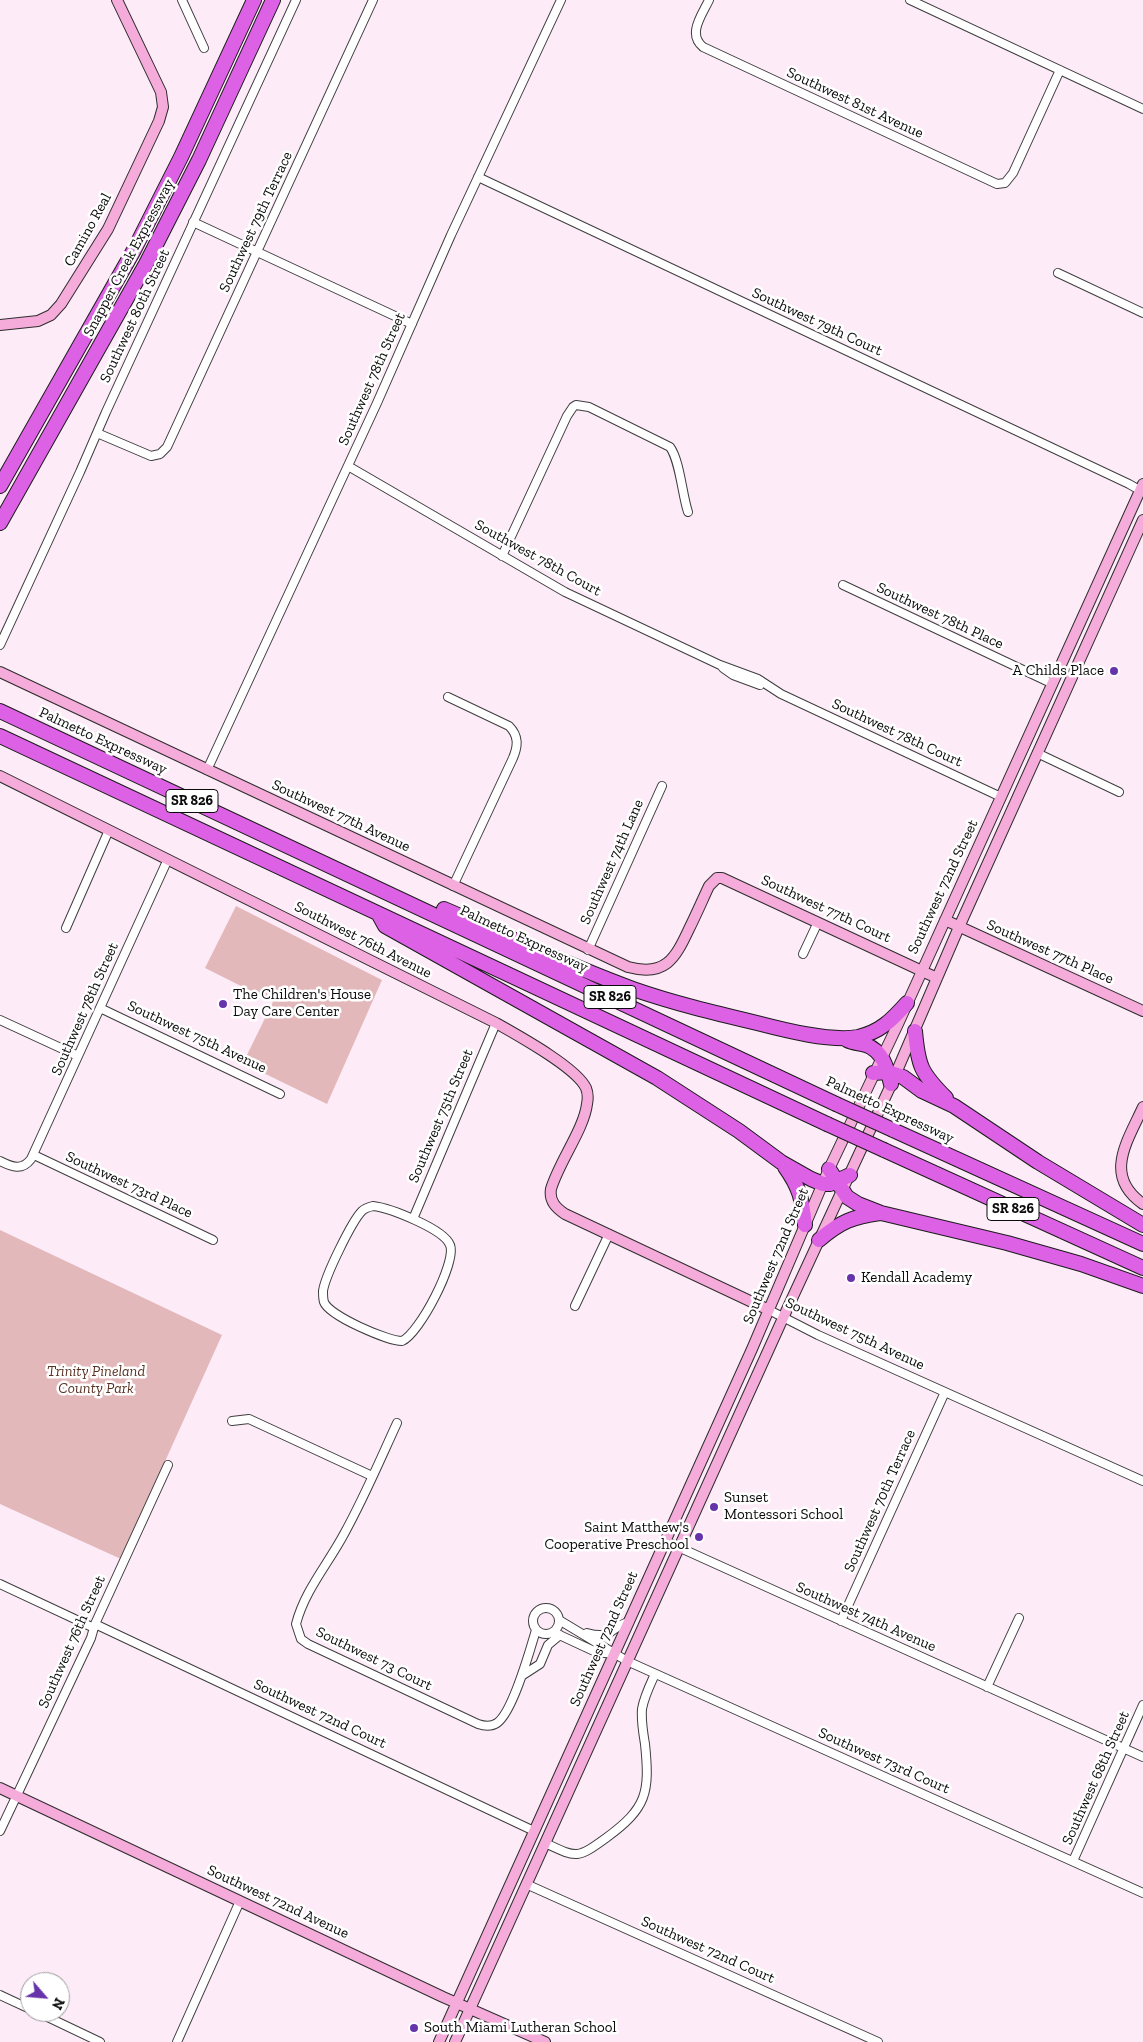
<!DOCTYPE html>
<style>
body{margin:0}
#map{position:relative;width:1143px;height:2042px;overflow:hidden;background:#fdebf8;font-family:"Zilla Slab",serif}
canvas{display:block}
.north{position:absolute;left:20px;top:1972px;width:50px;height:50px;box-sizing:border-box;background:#fff;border:1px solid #9d9d9d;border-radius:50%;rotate:117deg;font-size:14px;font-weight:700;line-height:20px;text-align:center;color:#0b0b0b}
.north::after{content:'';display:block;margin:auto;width:18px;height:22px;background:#6633ab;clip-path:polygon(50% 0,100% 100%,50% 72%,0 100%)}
</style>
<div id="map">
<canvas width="1143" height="2042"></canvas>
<div class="north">N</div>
</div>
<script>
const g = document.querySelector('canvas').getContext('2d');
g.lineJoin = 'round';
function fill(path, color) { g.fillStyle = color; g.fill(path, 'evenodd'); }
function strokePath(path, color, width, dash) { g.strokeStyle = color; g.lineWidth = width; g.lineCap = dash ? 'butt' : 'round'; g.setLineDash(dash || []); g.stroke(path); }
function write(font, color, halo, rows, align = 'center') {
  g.font = font + ' "Zilla Slab",serif'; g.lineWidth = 5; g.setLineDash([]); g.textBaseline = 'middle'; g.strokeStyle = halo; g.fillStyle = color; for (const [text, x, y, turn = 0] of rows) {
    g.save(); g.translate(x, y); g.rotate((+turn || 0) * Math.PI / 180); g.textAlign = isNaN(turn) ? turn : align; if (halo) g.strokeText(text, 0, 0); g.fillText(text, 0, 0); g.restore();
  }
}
const green = new Path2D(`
 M 236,906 L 382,980 L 327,1104 L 243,1063 L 273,1002 L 205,968 Z
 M 0,1230 L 222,1335 L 121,1559 L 0,1504 Z`);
const street = new Path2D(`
 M 182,0 L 204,48
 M 709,0 C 702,15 687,34 703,47 L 997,184 L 1005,183 L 1013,173 L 1060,70
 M 910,0 L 1143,109
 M 478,177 L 1129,484 L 1143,492
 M 193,222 L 412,324
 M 1058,273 L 1143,313
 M 97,433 L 151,456 L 160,454 L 167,447 L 373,0
 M 348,466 L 565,592 L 720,665 L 758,679 L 781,694 L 1001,797
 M 502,556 L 567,416 L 573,407 L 576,405 L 589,407 L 670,447 C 680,461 682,494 688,512
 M 843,585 L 1053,684
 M 0,645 L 80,472 L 106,412 L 296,0
 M 723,668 L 733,675 L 760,685
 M 448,697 L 509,726 C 519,736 518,746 513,758 L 453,886
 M 1037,753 L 1119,792
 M 207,770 L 377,403 L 451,235 L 561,0
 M 66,928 L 109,830
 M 588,950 L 662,786
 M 803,954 L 818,922
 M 100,1008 L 280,1094
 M 0,1020 L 78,1056
 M 34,1155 L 213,1240
 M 0,1161 C 12,1167 22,1171 31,1159 L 168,859
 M 373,1206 C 390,1208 444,1229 450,1245 C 457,1262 419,1334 402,1341 C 388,1341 329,1316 324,1302 C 323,1299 323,1295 323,1291 C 325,1276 352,1221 362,1211 C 365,1208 369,1207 373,1206 Z
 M 413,1219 L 496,1023
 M 575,1306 L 609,1234
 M 769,1310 L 818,1335 L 1143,1481
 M 232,1421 L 249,1419 L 372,1476
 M 397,1423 C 380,1460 364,1498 344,1534 C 328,1564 305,1590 296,1624 L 301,1639 L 308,1644 L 478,1724 C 484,1726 491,1727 497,1723 C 513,1712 530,1650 536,1630
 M 665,1541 L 1143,1757
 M 0,1584 L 94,1628
 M533 1621a13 13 0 1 1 26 0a13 13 0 1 1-26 0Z
 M 559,1620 L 627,1661 L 1143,1893
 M 841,1621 L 945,1392
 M 95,1624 L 534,1831
 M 553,1632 L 596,1652 L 614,1654
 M 587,1633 C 614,1640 609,1627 629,1622
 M 523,1675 L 540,1664 L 548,1645 L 560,1635
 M 987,1687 L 1019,1618
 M 0,1831 L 91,1638 L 95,1624 L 168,1465
 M 545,1843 C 577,1858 577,1859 606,1838 C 647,1808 650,1793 645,1744 C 643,1732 641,1721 642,1709 C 644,1697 650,1685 655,1674
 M 1073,1861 L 1143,1705
 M 526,1884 L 878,2042
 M 0,1995 L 30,2009
 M 37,2012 L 100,2042
 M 177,2042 L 240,1901`);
const secondary = new Path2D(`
 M 0,325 L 38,321 L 51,315 L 61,304 L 108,229 L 159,121 L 163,107 L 161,92 L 117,0
 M 0,672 L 628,967 C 665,977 675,959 689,929 C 696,915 702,901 709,886 L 717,878 L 722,878 L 937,978
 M 0,776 L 496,1023 C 517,1035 576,1067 586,1088 C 588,1093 588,1099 587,1104 C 584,1129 559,1162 551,1189 C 549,1201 556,1208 565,1214 L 769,1310
 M 945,920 L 1143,1011
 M 1143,1107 C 1127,1142 1103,1176 1143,1204
 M 0,1788 L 443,1997 L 545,2042
 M 439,2042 L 752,1349 L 829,1169 L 898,1024 L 1143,484
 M 455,2042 L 783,1318 L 890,1087 L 959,927 L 1143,520`);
const highway = new Path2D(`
 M 0,486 L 134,250 L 181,157 L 254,0
 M 0,523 L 146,264 L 199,160 L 273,0
 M 0,711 L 836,1104
 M 0,736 L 827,1124
 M 444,909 C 507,936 569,966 633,989 C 673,1003 715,1013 757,1023 C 784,1030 831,1042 858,1037 C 880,1032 892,1020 907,1003
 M 379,915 L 385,926 L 657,1078 L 739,1131 L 781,1162 L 811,1179 L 823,1184 L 830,1184 L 850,1175
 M 915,1031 C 918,1066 921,1073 946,1098
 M 847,1040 C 853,1043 859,1043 866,1045 C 883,1051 887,1068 891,1084
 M 873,1073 L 888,1072 L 903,1077 L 922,1091 L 954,1106 L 1038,1162 L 1143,1225
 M 893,1130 L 1143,1244
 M 884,1150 L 1143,1268
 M 785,1167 C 800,1188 802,1199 805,1225
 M 829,1169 L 847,1197 L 858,1204 L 881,1213 L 1007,1243 L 1081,1264 L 1143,1286
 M 819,1240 C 841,1221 853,1217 880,1213`);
const highwayBridge = new Path2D(`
 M 836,1104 L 893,1130
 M 827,1124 L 884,1150`);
const markers = [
 [1114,671,5,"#6633ab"],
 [223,1004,5,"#6633ab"],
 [851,1278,5,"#6633ab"],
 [714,1507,5,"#6633ab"],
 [699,1537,5,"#6633ab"],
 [414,2028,5,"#6633ab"]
];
const shields = [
 [192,801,52],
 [610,997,52],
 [1013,1209,52]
];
const shieldNames = [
 ["SR 826",192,801],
 ["SR 826",610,997],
 ["SR 826",1013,1209]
];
const streetNames = [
 ["Southwest 81st Avenue",855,103,25],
 ["Southwest 79th Terrace",256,222,-65],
 ["Camino Real",88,230,-61],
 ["Snapper Creek Expressway",129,258,-62],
 ["Southwest 80th Street",135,316,-65],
 ["Southwest 79th Court",817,322,25],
 ["Southwest 78th Street",372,379,-66],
 ["Southwest 78th Court",538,558,29],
 ["Southwest 78th Place",940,616,25],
 ["Southwest 78th Court",897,733,25],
 ["Palmetto Expressway",103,741,25],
 ["Southwest 77th Avenue",341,816,25],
 ["Southwest 74th Lane",612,862,-66],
 ["Southwest 72nd Street",943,887,-65],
 ["Southwest 77th Court",826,909,25],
 ["Palmetto Expressway",524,939,25],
 ["Southwest 76th Avenue",363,940,27],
 ["Southwest 77th Place",1050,952,24],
 ["Southwest 78th Street",85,1009,-66],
 ["Southwest 75th Avenue",197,1037,25],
 ["Palmetto Expressway",890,1110,25],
 ["Southwest 75th Street",441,1116,-67],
 ["Southwest 73rd Place",129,1185,25],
 ["Southwest 72nd Street",776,1256,-67],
 ["Southwest 75th Avenue",855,1334,25],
 ["Southwest 70th Terrace",880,1501,-66],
 ["Southwest 74th Avenue",866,1617,24],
 ["Southwest 72nd Street",604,1639,-66],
 ["Southwest 76th Street",72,1642,-66],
 ["Southwest 73 Court",374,1659,26],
 ["Southwest 72nd Court",320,1714,25],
 ["Southwest 73rd Court",884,1761,24],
 ["Southwest 68th Street",1096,1778,-66],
 ["Southwest 72nd Avenue",278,1902,25],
 ["Southwest 72nd Court",708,1950,24]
];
const poiNames = [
 ["A Childs Place",1104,671,"right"],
 ["The Children's House",233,995],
 ["Day Care Center",233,1012],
 ["Kendall Academy",861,1278],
 ["Sunset",724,1498],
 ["Montessori School",724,1515],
 ["Saint Matthew's",689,1528,"right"],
 ["Cooperative Preschool",689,1545,"right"],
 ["South Miami Lutheran School",424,2028]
];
const parkNames = [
 ["Trinity Pineland",96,1372],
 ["County Park",96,1389]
];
fill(green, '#e3b8ba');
strokePath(street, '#3e3e3e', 10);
strokePath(secondary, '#2d2d2d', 12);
strokePath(highway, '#1c1c1c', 16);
strokePath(street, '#fff', 8);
strokePath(secondary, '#f6acdb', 10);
strokePath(highway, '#dc61e4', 14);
strokePath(highwayBridge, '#1c1c1c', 16, []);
strokePath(highwayBridge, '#dc61e4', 14);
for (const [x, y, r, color] of markers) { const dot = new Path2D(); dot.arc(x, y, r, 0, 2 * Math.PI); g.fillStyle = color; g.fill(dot); strokePath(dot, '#fff', 2); }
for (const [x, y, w] of shields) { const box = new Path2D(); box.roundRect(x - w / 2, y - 11.5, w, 23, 4); g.fillStyle = '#fff'; g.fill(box); strokePath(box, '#0b0b0b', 1); }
write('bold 14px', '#0b0b0b', null, shieldNames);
write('15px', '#0b0b0b', '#fff', streetNames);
write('15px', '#0b0b0b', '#fff', poiNames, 'left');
write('italic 15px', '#5a3223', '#fff', parkNames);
</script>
